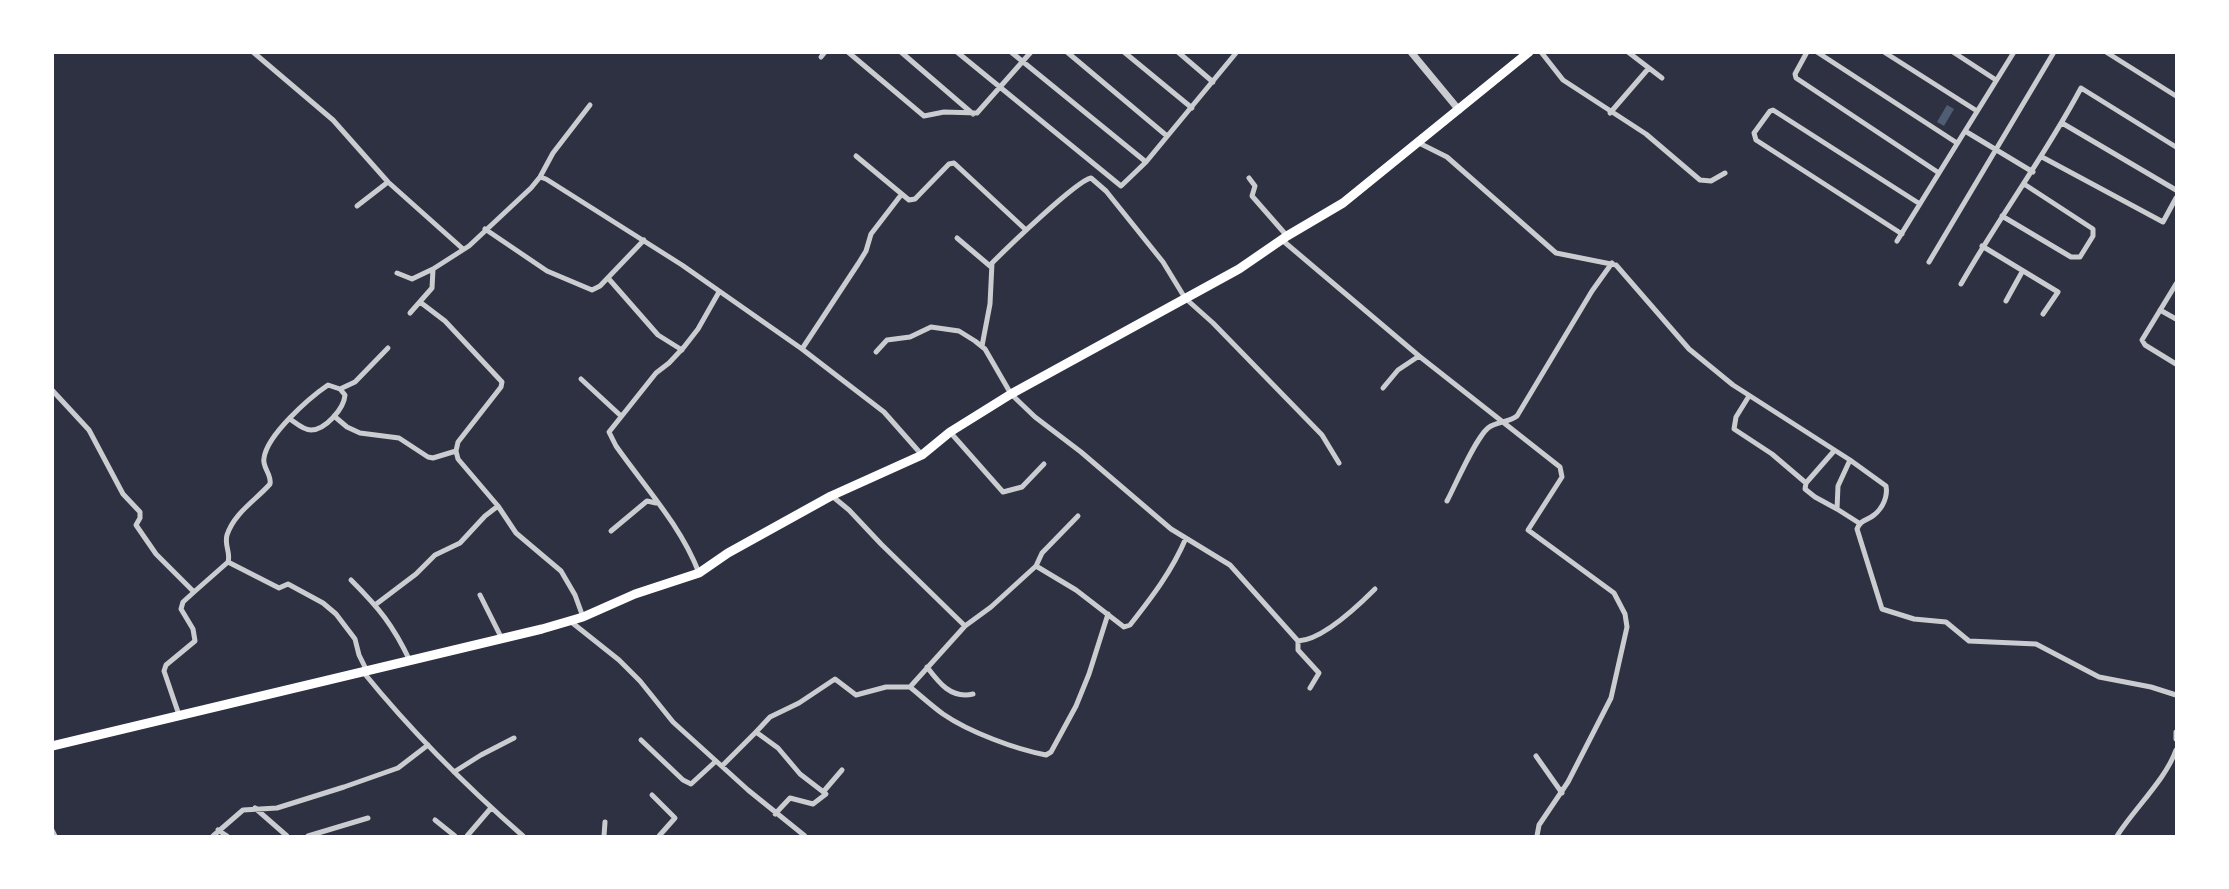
<!DOCTYPE html>
<style>
body{margin:0}
#map{position:relative;width:2229px;height:889px;overflow:hidden;background:#2d3142;font-family:"Source Sans 3",sans-serif}
canvas{display:block}
.frame{position:absolute;inset:0;border:54px solid #fff;pointer-events:none}
</style>
<div id="map">
<canvas width="2229" height="889"></canvas>
<div class="frame"></div>
</div>
<script>
const g = document.querySelector('canvas').getContext('2d');
g.lineJoin = 'round';
function fill(path, color) { g.fillStyle = color; g.fill(path, 'evenodd'); }
function strokePath(path, color, width, dash) { g.strokeStyle = color; g.lineWidth = width; g.lineCap = dash ? 'butt' : 'round'; g.setLineDash(dash || []); g.stroke(path); }
const water = new Path2D(`
 M 1947,105 L 1954,109 L 1944,126 L 1937,122 Z`);
const minor = new Path2D(`
 M 253,52 L 333,120 L 388,182 L 463,249
 M 848,52 L 924,116 L 944,112 L 977,113 L 1031,52
 M 901,52 L 973,114
 M 957,52 L 1121,186 L 1146,162 L 1236,53
 M 1011,52 L 1146,162
 M 1067,52 L 1167,136
 M 1124,52 L 1192,108
 M 1178,52 L 1213,82
 M 1541,52 L 1563,80 L 1646,134 L 1700,180 L 1711,181 L 1725,173
 M 1628,52 L 1662,78
 M 1807,52 L 1795,74 L 1796,78 L 1939,173
 M 1817,52 L 1957,143
 M 1884,52 L 1977,111
 M 1953,52 L 1996,80
 M 2106,52 L 2176,96
 M 821,57 L 825,52
 M 1610,113 L 1648,69
 M 2062,123 L 2176,190
 M 1965,131 L 2014,52
 M 1417,142 L 1447,157 L 1556,253 L 1616,265 L 1689,349 L 1733,385 L 1850,460 L 1886,486 C 1888,496 1883,508 1874,515 C 1867,521 1861,519 1857,529 L 1882,609 L 1914,619 L 1946,622 L 1969,641 L 2036,644 L 2099,677 L 2151,687 L 2176,695
 M 856,156 L 909,200 L 915,199 L 949,164 L 954,163 L 1026,230
 M 2042,157 L 2163,222 L 2176,198
 M 540,177 L 546,179 L 682,265 L 802,349 L 884,412 L 922,455
 M 1249,178 L 1255,186 L 1252,196 L 1287,236
 M 357,206 L 388,182
 M 2002,216 L 2071,257 L 2080,257 L 2093,236 L 2093,229 L 2024,184
 M 485,229 L 547,271 L 592,290 L 600,286 L 644,240
 M 1902,234 L 1756,140 L 1754,133 L 1770,111 L 1773,110 L 1920,204
 M 957,238 L 990,266
 M 1282,240 L 1419,356 L 1560,467 L 1562,477 L 1528,530 L 1614,593 L 1625,614 L 1627,627 L 1611,698 L 1568,782 L 1539,825 L 1537,836
 M 1897,241 L 1965,131 L 2033,172
 M 1982,246 L 2058,292 L 2043,314
 M 1929,262 L 2054,52
 M 397,273 L 412,279 L 433,269
 M 608,278 L 658,335 L 682,350
 M 1961,284 C 1999,217 2045,156 2081,88 L 2176,147
 M 2176,284 L 2142,340 L 2145,345 L 2176,364
 M 2006,301 L 2022,272
 M 420,302 L 445,321 L 502,382 L 501,387 L 458,442 L 456,451 L 458,459 L 498,506 L 516,533 L 561,571 L 575,595 L 583,617
 M 2160,310 L 2176,319
 M 410,313 L 432,288 L 433,269 L 469,246 L 531,188 L 540,177 L 553,153 L 590,105
 M 982,346 L 990,304 L 992,263 C 1006,249 1076,181 1091,178 L 1106,191 L 1163,262 L 1185,298 L 1213,323 L 1322,435 L 1339,463
 M 802,349 L 858,264 L 866,251 L 871,234 L 901,195
 M 876,352 L 887,340 L 910,337 L 931,327 L 959,331 L 975,341 L 985,349 L 1011,394 L 1035,417 L 1081,452 L 1171,529 L 1230,565 L 1298,641 C 1322,640 1359,605 1375,589
 M 581,379 L 621,416
 M 1383,388 L 1398,370 L 1419,356
 M 52,390 L 89,430 L 123,494 L 140,512 L 140,518 L 136,525 L 156,554 L 194,592 L 183,602 L 181,609 L 193,629 L 195,641 L 166,665 L 164,671 L 179,715
 M 1749,396 L 1736,417 L 1734,429 L 1772,454 L 1806,483
 M 334,416 L 347,427 L 360,433 L 399,438 L 428,457 L 433,458 L 456,451
 M 290,419 C 296,423 303,430 311,430 C 325,430 344,409 345,395 L 340,389
 M 950,432 L 1003,492 L 1022,487 L 1044,464
 M 1834,451 L 1806,483 L 1805,489 L 1815,497 L 1837,509
 M 1850,460 L 1838,486 L 1837,509 L 1859,523
 M 832,496 L 849,510 L 881,544 L 965,626
 M 1447,501 C 1456,484 1475,439 1488,428 C 1497,421 1508,423 1517,416 L 1592,291 L 1612,263
 M 611,531 L 647,501 L 656,503
 M 228,562 L 279,588 L 288,584 L 323,603 L 336,614 L 355,639 L 359,655 L 367,671
 M 1036,566 L 1076,590 L 1124,627 L 1130,625 C 1152,597 1172,571 1186,538
 M 699,573 C 681,526 645,487 616,446 L 609,432 L 656,373 L 669,363 L 684,347 L 698,329 L 719,292
 M 351,580 C 379,608 393,625 410,661
 M 194,592 L 228,562 C 231,553 224,545 227,535 C 234,513 256,500 270,484 C 272,474 262,468 264,458 C 267,435 309,398 328,385 L 340,389 L 355,382 L 388,348
 M 480,595 L 502,639
 M 375,605 L 416,574 L 435,555 L 460,543 L 485,516 L 498,506
 M 570,621 L 619,660 L 640,681 L 673,722 L 748,790 L 805,836
 M 1298,641 L 1298,650 L 1319,673 L 1310,688
 M 927,667 C 939,683 951,699 973,694
 M 364,673 C 412,732 466,786 523,836
 M 910,687 C 921,696 932,706 943,714 C 969,732 1015,749 1046,755 L 1051,752 L 1076,706 L 1089,674 L 1108,614
 M 756,732 L 770,717 L 799,703 L 835,679 L 856,695 L 886,687 L 910,687 L 965,626 L 991,607 L 1036,566 L 1042,553 L 1078,516
 M 2176,732 L 2176,739
 M 641,740 L 683,780 L 691,784 L 716,761
 M 1536,756 L 1562,793
 M 722,766 L 756,732 L 778,748 L 800,774 L 826,794 L 813,804 L 790,798 L 775,814
 M 454,772 L 481,755 L 514,738
 M 824,791 L 842,770
 M 652,795 L 675,818 L 659,836
 M 255,808 L 287,836
 M 435,820 L 455,836
 M 52,830 L 55,836
 M 218,830 L 227,836
 M 213,836 L 243,810 L 277,808 L 344,787 L 398,768 L 428,745
 M 308,836 L 368,818
 M 467,836 L 491,808
 M 604,836 L 605,822
 M 2117,836 C 2134,809 2166,779 2176,750`);
const tertiary = new Path2D(`
 M 1411,52 L 1459,110`);
const primary = new Path2D(`
 M 52,746 L 542,629 L 583,617 L 635,594 L 699,573 L 728,553 L 831,496 L 922,455 L 950,432 L 1011,394 L 1239,269 L 1287,236 L 1343,203 L 1529,52`);
fill(water, '#4f5d75');
strokePath(minor, '#caccd0', 5);
strokePath(tertiary, '#caccd0', 7);
strokePath(primary, '#fff', 9);
</script>
